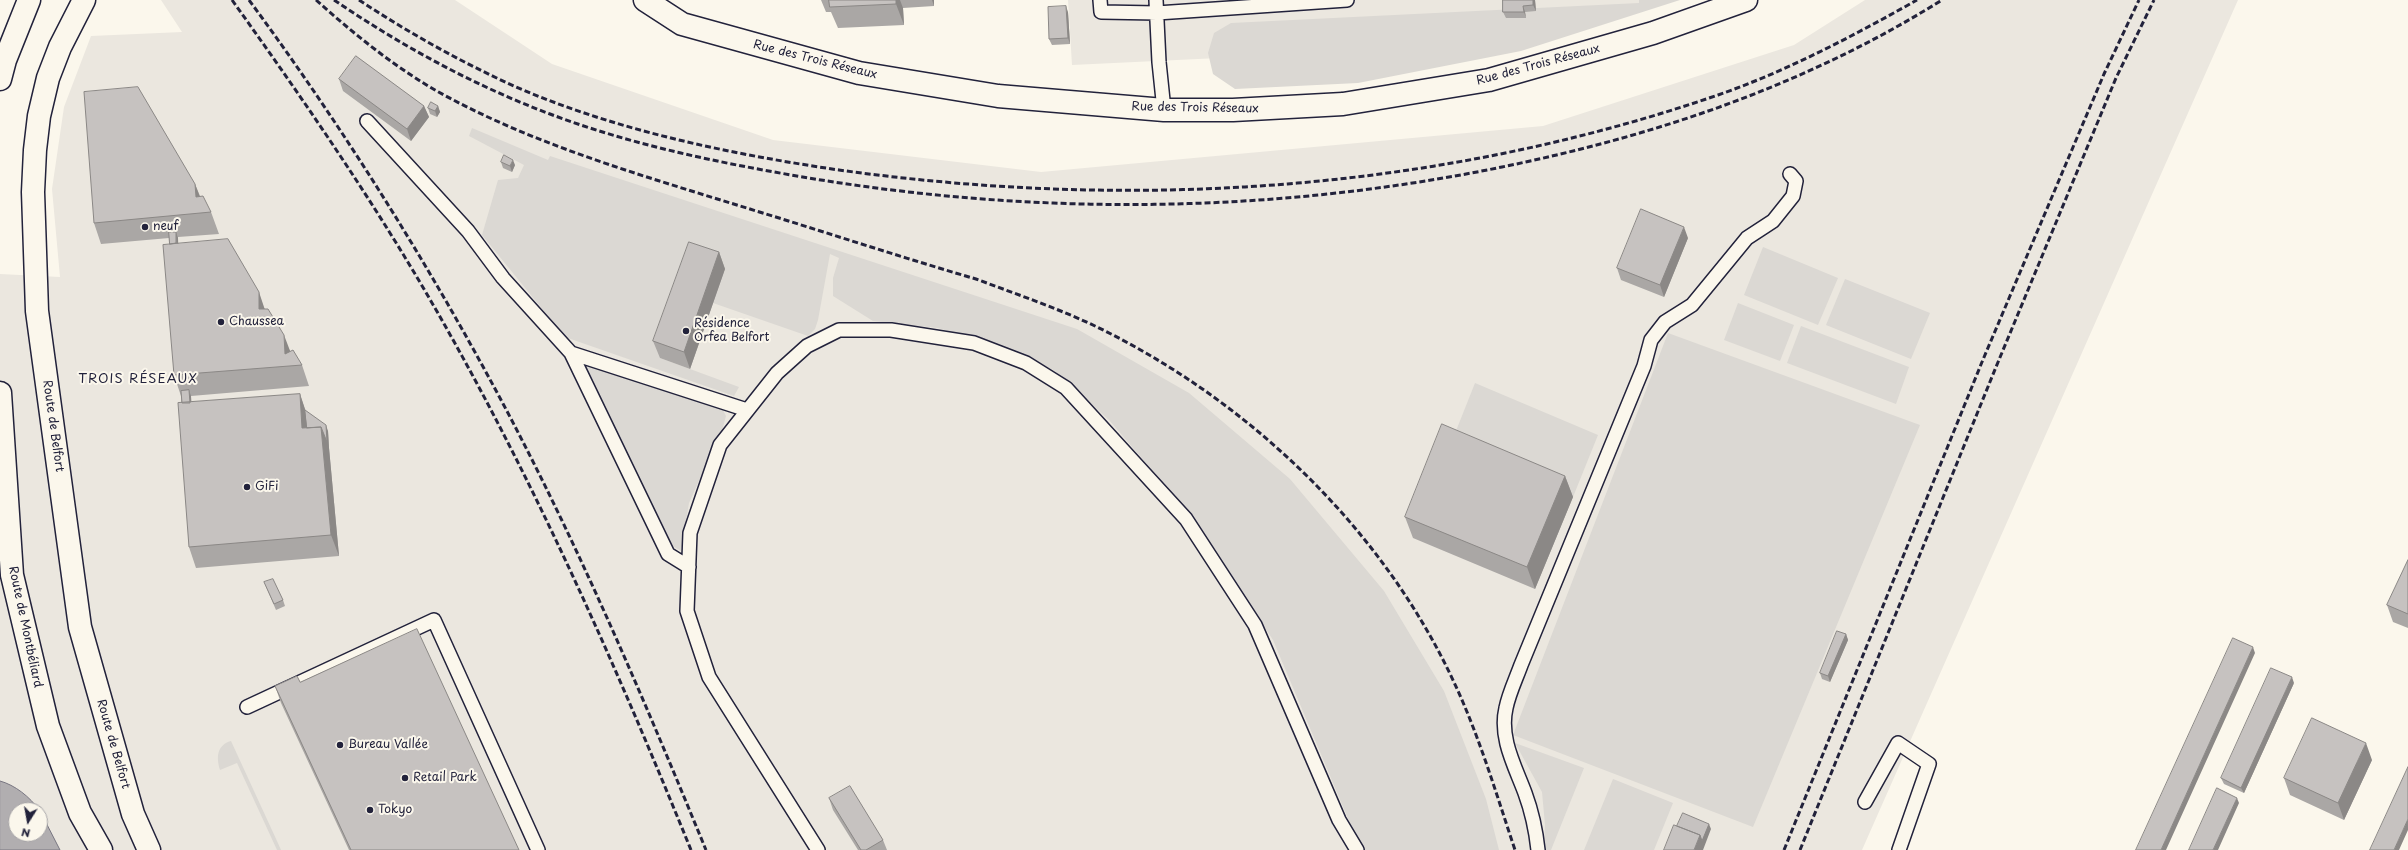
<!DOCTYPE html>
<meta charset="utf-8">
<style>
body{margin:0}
#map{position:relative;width:2408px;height:850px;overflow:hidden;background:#fbf7ec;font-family:"Playpen Sans",sans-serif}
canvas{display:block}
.north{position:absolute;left:8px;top:802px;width:40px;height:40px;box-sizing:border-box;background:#fbf7ec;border:1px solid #a4a2a5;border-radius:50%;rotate:191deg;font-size:11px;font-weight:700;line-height:16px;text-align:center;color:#22223b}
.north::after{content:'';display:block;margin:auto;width:14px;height:18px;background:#22223b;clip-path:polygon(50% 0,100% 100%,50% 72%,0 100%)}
</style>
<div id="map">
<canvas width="2408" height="850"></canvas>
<div class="north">N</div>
</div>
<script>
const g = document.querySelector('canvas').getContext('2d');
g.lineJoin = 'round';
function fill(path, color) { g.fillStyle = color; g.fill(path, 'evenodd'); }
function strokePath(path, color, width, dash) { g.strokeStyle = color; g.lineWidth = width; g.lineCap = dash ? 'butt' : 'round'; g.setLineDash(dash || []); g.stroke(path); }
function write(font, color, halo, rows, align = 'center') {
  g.font = font + ' "Playpen Sans",sans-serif'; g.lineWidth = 4; g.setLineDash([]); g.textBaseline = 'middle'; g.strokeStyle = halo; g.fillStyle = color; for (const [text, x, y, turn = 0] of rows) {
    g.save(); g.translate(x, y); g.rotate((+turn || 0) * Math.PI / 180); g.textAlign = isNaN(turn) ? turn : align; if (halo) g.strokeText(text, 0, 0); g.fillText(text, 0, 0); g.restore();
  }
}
const built = new Path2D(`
 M 161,0 L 455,0 L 552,64 L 773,140 L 1041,172 L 1543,126 L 1794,45 L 1865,0 L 2238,0 L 1862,850 L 0,850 L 0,274 L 60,277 L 52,189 L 64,107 L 91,36 L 182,32 ZM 16,810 L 40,810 L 40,834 L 16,834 Z
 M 1068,0 L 1654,0 L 1492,45 L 1072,65 Z`);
const green = new Path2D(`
 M 1639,0 L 1680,0 L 1521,51 L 1358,83 L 1235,89 L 1213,74 L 1208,53 L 1214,33 L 1231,23 L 1639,3 Z
 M 472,128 L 548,160 L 550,156 L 1077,329 L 1189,393 L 1290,479 L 1384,591 L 1444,691 L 1486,799 L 1499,850 L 1365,850 L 1354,833 L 1273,640 L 1192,517 L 1109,420 L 1055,371 L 1020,353 L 938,328 L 873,321 L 833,296 L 833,278 L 839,258 L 830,254 L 818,320 L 815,329 L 808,336 L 713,303 L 725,269 L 660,358 L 739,387 L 734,396 L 565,337 L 482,235 L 498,180 L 518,178 L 524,165 L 469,136 Z
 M 1763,247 L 1838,278 L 1818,325 L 1744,295 Z
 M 1845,279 L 1930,313 L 1911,359 L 1826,325 Z
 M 1738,303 L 1794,325 L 1780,361 L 1724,340 Z
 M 1801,326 L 1909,367 L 1896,404 L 1787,363 Z
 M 1668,333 L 1920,425 L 1753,827 L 1513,735 Z
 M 580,362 L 668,389 L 723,410 L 726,416 L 723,427 L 689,503 L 681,551 L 671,545 Z
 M 1475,383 L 1598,435 L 1573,497 L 1450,446 Z
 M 231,741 L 277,841 L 281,850 L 277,850 L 237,763 L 220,770 C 216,757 217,745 231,741 Z
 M 1515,743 L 1584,768 L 1551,850 L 1544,850 L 1545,825 L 1542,792 Z
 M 1613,779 L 1673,803 L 1654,850 L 1584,850 Z`);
const water = new Path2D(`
 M 0,781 C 15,785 30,797 39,810 L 16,810 L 16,834 L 40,834 L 40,811 L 60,850 L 0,850 Z`);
const service = new Path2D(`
 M 1100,0 L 1101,12 L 1157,13 L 1347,0
 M 1156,0 L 1159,62 L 1164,110
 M 367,121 L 468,231 L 503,278 L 571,353
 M 689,567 L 668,554 L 571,353 L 747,410
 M 247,707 L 434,620 L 538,850
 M 1865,802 L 1898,743 L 1929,764 L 1899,850
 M 818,850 L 709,677 L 687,611 L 690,533 L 720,445 L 777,373 L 807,346 L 839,330 L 891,330 L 974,343 L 1026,363 L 1066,388 L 1186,519 L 1255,625 L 1339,820 L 1357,850
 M 1538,850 C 1536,831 1532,812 1525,793 C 1515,766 1499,738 1506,708 C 1509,693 1516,679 1521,665 L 1644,366 L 1651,340 L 1665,322 L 1692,305 L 1747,238 L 1773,221 L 1793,196 L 1796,181 L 1790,174`);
const minor = new Path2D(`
 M 645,0 L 682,24 L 859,73 L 998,96 L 1164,110 L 1233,110 L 1343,104 L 1489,80 L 1653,33 L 1746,0`);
const secondary = new Path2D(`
 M 84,0 L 60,47 L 48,78 L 39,116 L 35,150 L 33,192 L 37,311 L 80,627 L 133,814 L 149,850
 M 0,79 L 5,60 L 29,0
 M 0,393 L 12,575 L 48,726 L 80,813 L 101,850`);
const rail = new Path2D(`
 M 232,0 C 298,92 363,186 421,284 C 527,464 612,656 691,850
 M 249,0 C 342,126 426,260 500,398 C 578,544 643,697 706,850
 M 316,0 C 353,33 392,65 435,90 C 529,143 637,174 740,206 C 819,230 897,256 976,279 C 1016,294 1057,308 1095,326 C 1250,401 1387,532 1458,691 C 1481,742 1497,796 1515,850
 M 334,0 C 402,46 473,85 550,114 C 637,147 730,165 821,180 C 1047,216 1277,213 1502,167 C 1658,135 1806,85 1942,0
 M 359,0 C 409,33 461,62 516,87 C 618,131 730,154 839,170 C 1134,211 1436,192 1718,95 C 1787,71 1853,36 1917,0
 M 1784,850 L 1982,362 L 2104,74 L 2139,0
 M 1800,850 L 1996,367 L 2116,78 L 2154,0`);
const wall = new Path2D(`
 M 821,0 L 934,0 L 934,6 L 903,8 L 904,25 L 838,28 L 831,12 L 826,12 Z
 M 1535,0 L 1536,11 L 1525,12 L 1526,18 L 1506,18 L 1503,12 Z
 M 1068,12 L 1070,44 L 1052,45 L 1049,39 Z
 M 339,79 L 424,106 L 429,117 L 411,141 L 343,91 Z
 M 438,106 L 440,112 L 437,117 L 430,114 L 428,108 Z
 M 501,162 L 515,165 L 512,172 L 503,168 Z
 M 195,184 L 200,196 L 211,212 L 219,234 L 178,237 L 178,243 L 264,308 L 290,351 L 302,365 L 309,386 L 191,396 L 191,402 L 300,394 L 305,410 L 328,431 L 329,448 L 339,556 L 196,568 L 189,547 L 181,396 L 174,375 L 169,238 L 101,244 L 94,223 Z
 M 1688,238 L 1664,297 L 1621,280 L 1617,268 Z
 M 719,252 L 725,269 L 690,369 L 660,358 L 653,341 Z
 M 1565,476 L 1573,497 L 1535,589 L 1413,538 L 1405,517 Z
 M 2408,560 L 2408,628 L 2393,622 L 2387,605 Z
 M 264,582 L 283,600 L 285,606 L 276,610 Z
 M 1846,634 L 1848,640 L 1830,682 L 1822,679 L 1820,673 Z
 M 300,682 L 519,850 L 349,850 L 281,703 L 275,686 Z
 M 2294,683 L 2244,793 L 2224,784 L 2221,778 Z
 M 2372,760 L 2344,820 L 2290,795 L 2284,778 Z
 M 829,798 L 883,840 L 887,850 L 858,850 L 833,810 Z`);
const shadedWall = new Path2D(`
 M 896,0 L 900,0 L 903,8 L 904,25 L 896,4 Z
 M 932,0 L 934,0 L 934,6 Z
 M 1533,0 L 1535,0 L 1536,11 L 1533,5 Z
 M 1066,6 L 1068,12 L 1070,44 L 1068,38 Z
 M 1523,6 L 1525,12 L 1526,18 L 1524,12 Z
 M 424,106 L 429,117 L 411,141 L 407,129 Z
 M 438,106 L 440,112 L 437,117 L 435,111 Z
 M 513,160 L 515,165 L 512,172 L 510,166 Z
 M 195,184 L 203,205 L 196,197 Z
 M 1684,227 L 1688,238 L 1664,297 L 1660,285 Z
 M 176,232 L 178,238 L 179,266 L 177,260 Z
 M 719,252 L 725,269 L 690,369 L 684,352 Z
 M 259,292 L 266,313 L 259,309 Z
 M 284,335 L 292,356 L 285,354 Z
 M 189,390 L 191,396 L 193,425 L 191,419 Z
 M 300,394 L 307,415 L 308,444 L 302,428 Z
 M 326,425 L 328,431 L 329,448 L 339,556 L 331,535 L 321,427 Z
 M 1565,476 L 1573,497 L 1535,589 L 1527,567 Z
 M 1846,634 L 1848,640 L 1830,682 L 1828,676 Z
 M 2253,647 L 2255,653 L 2166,850 L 2161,850 Z
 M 2292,677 L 2294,683 L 2244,793 L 2241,788 Z
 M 2366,743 L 2372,760 L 2344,820 L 2338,803 Z
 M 2237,798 L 2239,803 L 2218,850 L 2213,850 Z
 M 2408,819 L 2408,830 L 2399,850 L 2394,850 Z
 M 1709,824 L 1711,829 L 1703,850 L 1694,850 L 1700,835 Z`);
const building = new Path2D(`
 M 829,0 L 896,0 L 896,4 L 830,7 Z
 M 1503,0 L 1533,0 L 1533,5 L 1523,6 L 1524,12 L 1503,12 Z
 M 1066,6 L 1068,38 L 1049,39 L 1048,7 Z
 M 356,56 L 424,106 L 407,129 L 339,79 Z
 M 138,87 L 195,184 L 196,197 L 203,196 L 211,212 L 94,223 L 84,92 Z
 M 431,102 L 438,106 L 435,111 L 428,108 Z
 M 504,155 L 513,160 L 510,166 L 501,162 Z
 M 1641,209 L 1684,227 L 1660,285 L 1617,268 Z
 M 169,232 L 176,232 L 176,243 L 170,244 Z
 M 228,239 L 259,292 L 259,309 L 268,309 L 284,335 L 285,354 L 293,350 L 302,365 L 174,375 L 163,245 Z
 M 689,242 L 719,252 L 684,352 L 653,341 Z
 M 189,390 L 190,403 L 182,403 L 181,391 Z
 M 300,394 L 302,428 L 321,427 L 331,535 L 189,547 L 178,403 Z
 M 305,410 L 326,425 L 327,442 L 321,427 L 307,428 Z
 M 1442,424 L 1565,476 L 1527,567 L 1405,517 Z
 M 2408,560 L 2408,614 L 2387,605 Z
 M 273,579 L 283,600 L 274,604 L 264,582 Z
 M 417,629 L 519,850 L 351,850 L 275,686 L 297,676 L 300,682 Z
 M 1837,631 L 1846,634 L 1828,676 L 1820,673 Z
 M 2233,638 L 2253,647 L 2161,850 L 2136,850 Z
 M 2271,668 L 2292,677 L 2241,788 L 2221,778 Z
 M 2312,718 L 2366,743 L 2338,803 L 2284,778 Z
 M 2408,767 L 2408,819 L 2394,850 L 2370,850 Z
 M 850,786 L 883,840 L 866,850 L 861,850 L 829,798 Z
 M 2217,788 L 2237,798 L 2213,850 L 2189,850 Z
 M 1683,813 L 1709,824 L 1702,841 L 1700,835 L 1677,826 Z
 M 1674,825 L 1700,835 L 1694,850 L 1664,850 Z`);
const markers = [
 [145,227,4,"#22223b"],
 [221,322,4,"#22223b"],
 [686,331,4,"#22223b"],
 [247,487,4,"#22223b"],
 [340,745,4,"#22223b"],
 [405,778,4,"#22223b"],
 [370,810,4,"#22223b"]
];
const streetNames = [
 ["Rue des Trois Réseaux",815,60,14],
 ["Rue des Trois Réseaux",1538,65,-15],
 ["Rue des Trois Réseaux",1195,108,1],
 ["Route de Belfort",53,426,82],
 ["Route de Montbéliard",25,627,78],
 ["Route de Belfort",113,744,74]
];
const poiNames = [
 ["neuf",153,227],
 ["Chaussea",229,322],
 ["Résidence",694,324],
 ["Orfea Belfort",694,338],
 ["GiFi",255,487],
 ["Bureau Vallée",348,745],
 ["Retail Park",413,778],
 ["Tokyo",378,810]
];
const neighbourhoodNames = [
 ["TROIS RÉSEAUX",138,379]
];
fill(built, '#ebe7df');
fill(green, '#dbd8d3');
fill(water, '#b1aeb0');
strokePath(water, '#787681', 1);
strokePath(service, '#22223b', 16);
strokePath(minor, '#22223b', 25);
strokePath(secondary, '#22223b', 25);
strokePath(service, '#fbf7ec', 13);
strokePath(minor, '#fbf7ec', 22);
strokePath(secondary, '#fbf7ec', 22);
strokePath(rail, '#22223b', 3, [6, 3]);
fill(wall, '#aaa7a5');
fill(shadedWall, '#8b8886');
fill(building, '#c6c2c0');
strokePath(building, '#8b8886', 1);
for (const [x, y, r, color] of markers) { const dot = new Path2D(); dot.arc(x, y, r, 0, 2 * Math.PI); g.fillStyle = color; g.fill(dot); strokePath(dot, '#fbf7ec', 1.5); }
write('12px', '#22223b', '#fbf7ec', streetNames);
write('12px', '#22223b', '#fbf7ec', poiNames, 'left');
g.letterSpacing = '1px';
write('13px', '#22223b', '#fbf7ec', neighbourhoodNames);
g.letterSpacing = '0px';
</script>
